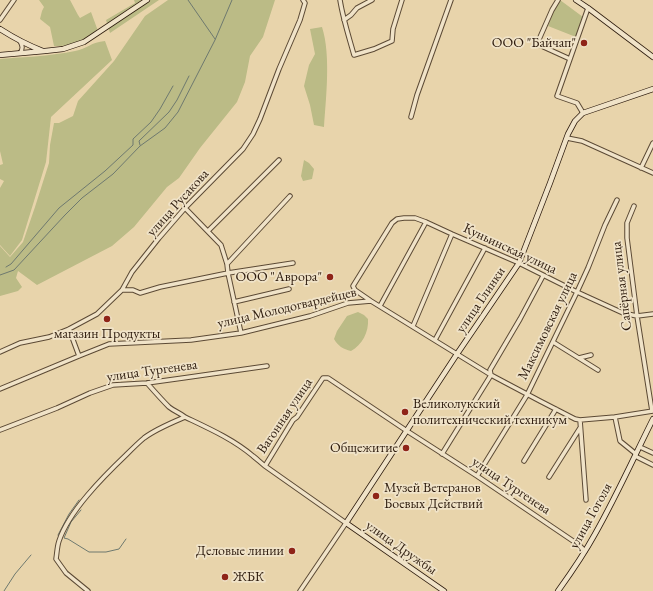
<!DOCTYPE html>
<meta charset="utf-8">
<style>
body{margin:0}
canvas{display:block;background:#e8d4ab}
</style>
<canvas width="653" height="591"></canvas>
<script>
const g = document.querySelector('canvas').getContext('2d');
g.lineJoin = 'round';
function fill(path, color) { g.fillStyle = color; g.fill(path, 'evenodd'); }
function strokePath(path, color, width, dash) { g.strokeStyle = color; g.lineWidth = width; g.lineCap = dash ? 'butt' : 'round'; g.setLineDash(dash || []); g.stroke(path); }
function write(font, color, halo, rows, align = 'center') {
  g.font = font + ' "EB Garamond",serif'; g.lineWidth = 3.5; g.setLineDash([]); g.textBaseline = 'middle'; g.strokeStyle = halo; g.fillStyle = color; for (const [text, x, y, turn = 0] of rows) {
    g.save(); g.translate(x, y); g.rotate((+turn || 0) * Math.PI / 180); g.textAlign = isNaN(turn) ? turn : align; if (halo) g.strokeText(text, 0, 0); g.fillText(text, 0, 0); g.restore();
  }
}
const green = new Path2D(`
 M 39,0 L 70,0 L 78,15 L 80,18 L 91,12 L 98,31 C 83,41 72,47 54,46 L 50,27 L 40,19 L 42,11 L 44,7 Z
 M 134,0 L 159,0 L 110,33 L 106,20 L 135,3 Z
 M 168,0 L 275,0 L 263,37 L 250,56 L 245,82 L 237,102 L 200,148 L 179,178 L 167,187 L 134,227 L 112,246 L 37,285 L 18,271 L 16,278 L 22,287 L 18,291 L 0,296 L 0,246 L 10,257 L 23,242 L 35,207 L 49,163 L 50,145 L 54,123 L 59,123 L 73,116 L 78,101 L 114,61 L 145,16 Z
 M 560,0 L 583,17 L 576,37 L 548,26 L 554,10 Z
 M 322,27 C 331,55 326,97 324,127 L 314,125 L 310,105 L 304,86 L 309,65 L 315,54 L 310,29 Z
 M 105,41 L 112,60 L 51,117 L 46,162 L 22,240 L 10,256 L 0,245 L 0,188 L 4,181 L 0,179 L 0,165 L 3,164 L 0,151 L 0,59 C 25,57 51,56 75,51 C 87,49 91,42 105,41 Z
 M 304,160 L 309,163 L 314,169 L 312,179 L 303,181 L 301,176 Z
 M 358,312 L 364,315 L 368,319 C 369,332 362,345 351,351 C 343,349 338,346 334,339 L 337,331 L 347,316 Z`);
const stream = new Path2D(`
 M 188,0 L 215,39
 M 140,145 L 139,141 L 169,112 L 177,100 L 189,76
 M 6,267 L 11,264 L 59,208 L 105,171 L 133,145 L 133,139 L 151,122 L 160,109 L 173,86
 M 0,275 L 14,270 L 65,215 L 82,198 L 113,174 L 140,146 L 165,128 L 178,112 L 215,40 L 232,0
 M 81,510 L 71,522 L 64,538 L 68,539 L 89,552 L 106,552 L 119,549 L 126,539
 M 58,535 L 69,514 L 79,500
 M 4,591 L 15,574 L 31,555`);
const street = new Path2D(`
 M 340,0 C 343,19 349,37 354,55 L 374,49 L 392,41 L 393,29 L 402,0
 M 558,0 L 552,10 L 537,44 L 570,59
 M 0,20 L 14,0
 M 344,20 L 351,15 L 357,8 L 372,0
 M 20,41 C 23,46 23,49 20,53
 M 583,113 L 577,103 L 557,96 L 588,8
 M 411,117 L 417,95 L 451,0
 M 567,138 L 582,141 L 653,173
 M 641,168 L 653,143
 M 634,206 L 627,223 L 627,238 L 637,316 L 652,411
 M 185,208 L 221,245 L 227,264 L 228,273 L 241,333
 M 208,231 L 279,160
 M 227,264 L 290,196
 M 122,290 L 133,290 L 140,293 L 160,287 L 228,273 L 293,263
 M 234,302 L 289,289
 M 380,306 L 426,222
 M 653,314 L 637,316 L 623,313 L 577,292 L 519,263 L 452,234 L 426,222 L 415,218 L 404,218 L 397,219 L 392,223 L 353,286 L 355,290 L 371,301 L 491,375 L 540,401 L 575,419 L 580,420 L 615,417 L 653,411
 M 413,326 L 452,234
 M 69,329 L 79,356
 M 435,340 L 485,248
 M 553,342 L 598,370
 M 0,352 L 20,343 L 49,337 L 69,329 L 97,314 L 122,290 L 132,272 L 159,238 L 185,208 L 243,149 L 253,134 L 260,119 L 279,69 L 300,20 L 305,3 L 303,0
 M 579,358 L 591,355
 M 147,383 C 154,391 161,399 169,407 C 174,411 180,413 185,417
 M 0,389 L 79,356 L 109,344 L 191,340 L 241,333 L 310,316 L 348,303 L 371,301
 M 615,417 L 620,441 L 636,454
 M 580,420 L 586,500
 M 0,430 L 57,408 L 90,393 L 113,385 L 147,383 L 183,378 L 267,366
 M 640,447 L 653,453
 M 442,454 L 491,375 L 490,370 L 520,319 L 543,276
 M 635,456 L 653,465
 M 524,461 L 556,409
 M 265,466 L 293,420 L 297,417 L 323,378 L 328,378 L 407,431 L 477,476 L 579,545 L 585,551
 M 477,476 L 527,395 L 577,292 L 588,268 L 605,225 L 617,200
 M 549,477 L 580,428
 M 88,591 L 66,573 L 56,559 C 57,553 57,547 59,541 C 69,511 103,477 126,455 C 132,449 138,443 144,438 C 156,429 171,423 185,417 C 208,428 233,439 253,456 C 257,459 261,463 265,466 L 346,523 L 300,591`);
const secondary = new Path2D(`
 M 576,0 L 588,8 L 653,57
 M 0,29 C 14,38 27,45 43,51
 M 0,55 L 45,51 L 63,49 L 84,42 L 147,0
 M 444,591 L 346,523 L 457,354 L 519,263 L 550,183 L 568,134 L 575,121 L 583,113 L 653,89
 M 558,591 C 571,573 584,554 595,534 C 616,497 634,457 653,419`);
const markers = [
 [584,43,4,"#8f2418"],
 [330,277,4,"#8f2418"],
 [107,319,4,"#8f2418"],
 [405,412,4,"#8f2418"],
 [406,448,4,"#8f2418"],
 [376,496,4,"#8f2418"],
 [292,551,4,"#8f2418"],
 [225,577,4,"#8f2418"]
];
const poiNames = [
 ["ООО \"Байчап\"",576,43],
 ["ООО \"Аврора\"",322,277],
 ["магазин Продукты",107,334,"center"],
 ["Великолукский",413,404,"left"],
 ["политехнический техникум",413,420,"left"],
 ["Общежитие",398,448],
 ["Музей Ветеранов",384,488,"left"],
 ["Боевых Действий",384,504,"left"],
 ["Деловые линии",284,551],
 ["ЖБК",233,577,"left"]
];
const streetNames = [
 ["улица Русакова",178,203,-48],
 ["Куньинская улица",510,249,25],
 ["Сапёрная улица",622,286,-97],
 ["улица Глинки",481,300,-56],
 ["улица Молодогвардейцев",287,308,-13],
 ["Максимовская улица",548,326,-64],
 ["улица Тургенева",152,371,-8],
 ["Вагонная улица",285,416,-56],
 ["улица Тургенева",511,486,34],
 ["улица Гоголя",591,516,-61],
 ["улица Дружбы",401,548,35]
];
fill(green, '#bbbb86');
strokePath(stream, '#6e796f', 1);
strokePath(street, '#5c4a35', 5.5);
strokePath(secondary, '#2e1c0e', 6);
strokePath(street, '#f0e3c8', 3.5);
strokePath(secondary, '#f0e3c8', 4.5);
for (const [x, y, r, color] of markers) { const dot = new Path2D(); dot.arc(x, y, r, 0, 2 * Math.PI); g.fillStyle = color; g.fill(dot); strokePath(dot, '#f0e3c8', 1.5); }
write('14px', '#2e1c0e', '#f0e3c8', poiNames, 'right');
write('14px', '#2e1c0e', '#f0e3c8', streetNames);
</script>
